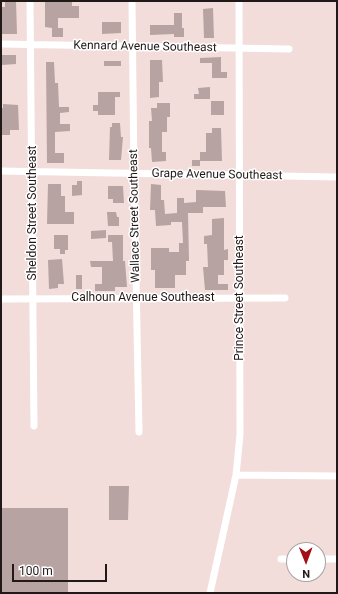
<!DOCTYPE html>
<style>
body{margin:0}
#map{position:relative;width:338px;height:594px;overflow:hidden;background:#f2dddb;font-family:Roboto,sans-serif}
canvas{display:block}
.frame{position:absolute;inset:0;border:2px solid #211918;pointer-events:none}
.north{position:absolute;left:286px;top:542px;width:40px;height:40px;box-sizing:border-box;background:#fff;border:1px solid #a6a3a3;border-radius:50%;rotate:179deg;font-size:11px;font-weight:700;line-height:16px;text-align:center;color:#211918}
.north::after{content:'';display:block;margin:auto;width:14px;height:18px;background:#a50d17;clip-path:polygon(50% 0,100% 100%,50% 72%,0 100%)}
.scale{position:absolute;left:12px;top:564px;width:95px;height:18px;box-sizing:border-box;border:2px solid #211918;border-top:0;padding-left:5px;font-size:12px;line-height:14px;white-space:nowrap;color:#211918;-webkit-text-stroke:3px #fff;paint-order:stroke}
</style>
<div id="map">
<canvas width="338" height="594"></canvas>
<div class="frame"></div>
<div class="north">N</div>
<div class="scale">100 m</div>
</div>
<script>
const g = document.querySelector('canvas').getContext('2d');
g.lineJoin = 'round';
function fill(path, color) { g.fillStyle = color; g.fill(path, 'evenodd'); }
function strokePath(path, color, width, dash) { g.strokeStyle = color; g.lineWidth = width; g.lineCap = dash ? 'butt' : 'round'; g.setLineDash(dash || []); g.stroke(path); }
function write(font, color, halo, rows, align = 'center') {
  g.font = font + ' Roboto,sans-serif'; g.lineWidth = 3; g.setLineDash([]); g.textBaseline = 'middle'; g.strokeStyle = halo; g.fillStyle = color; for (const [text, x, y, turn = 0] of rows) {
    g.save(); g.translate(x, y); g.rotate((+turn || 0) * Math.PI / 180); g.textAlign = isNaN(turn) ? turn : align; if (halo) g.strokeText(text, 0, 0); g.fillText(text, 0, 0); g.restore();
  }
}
const building = new Path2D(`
 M 5,1 L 16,1 L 17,34 L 2,34 L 1,7 L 5,7 Z
 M 45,1 L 72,1 L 72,6 L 79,6 L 79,18 L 58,18 L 58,28 L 63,28 L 63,37 L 52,37 L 52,28 L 45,27 Z
 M 213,8 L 214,38 L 204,38 L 203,9 Z
 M 174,13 L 182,13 L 182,28 L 184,28 L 184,37 L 174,37 L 174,34 L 150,35 L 150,25 L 174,25 Z
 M 102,22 L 121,22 L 121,33 L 102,34 Z
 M 2,55 L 16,55 L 16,64 L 2,65 Z
 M 221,57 L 221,72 L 227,72 L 227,78 L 212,78 L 212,63 L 200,63 L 200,58 Z
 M 150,60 L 162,60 L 163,82 L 159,82 L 159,97 L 150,98 Z
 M 104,61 L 121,61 L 121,66 L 104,66 Z
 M 46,62 L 54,62 L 55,83 L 58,83 L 59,107 L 69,107 L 69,112 L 60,113 L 60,124 L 70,124 L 70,131 L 55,132 L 55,153 L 64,153 L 64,163 L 47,163 Z
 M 210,87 L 210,99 L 194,99 L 194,94 L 199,94 L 198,88 Z
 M 98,92 L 120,92 L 120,97 L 115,97 L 115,115 L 98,115 L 98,111 L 93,111 L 93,105 L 98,105 Z
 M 211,101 L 224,101 L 224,115 L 211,115 Z
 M 157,103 L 170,103 L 170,117 L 167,117 L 167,132 L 162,132 L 162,152 L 166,152 L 166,161 L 152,162 L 151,148 L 149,148 L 149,121 L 152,121 L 151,108 L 157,108 Z
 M 3,104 L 18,105 L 19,130 L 10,130 L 10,135 L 1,135 L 1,108 L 3,108 Z
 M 112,123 L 120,123 L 121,137 L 123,137 L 121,160 L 109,160 L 110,127 L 112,127 Z
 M 212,128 L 221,128 L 222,161 L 200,161 L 200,166 L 192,166 L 192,160 L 200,160 L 200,152 L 206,152 L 206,133 L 212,133 Z
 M 77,181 L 82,181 L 82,195 L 72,196 L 72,185 L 77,185 Z
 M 48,184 L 61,184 L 61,196 L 65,196 L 65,212 L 74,212 L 74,224 L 47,224 Z
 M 151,184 L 161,185 L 161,200 L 164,200 L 165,214 L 177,213 L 177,198 L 184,198 L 184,203 L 196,202 L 196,190 L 225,191 L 226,207 L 203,207 L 203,213 L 188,213 L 189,261 L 186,261 L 186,275 L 175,275 L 175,288 L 155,288 L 155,270 L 151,270 L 151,248 L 169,248 L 169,252 L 179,252 L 179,243 L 183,243 L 182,222 L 171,222 L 171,225 L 156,226 L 155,210 L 150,210 Z
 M 108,186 L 123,186 L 124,203 L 113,203 L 113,199 L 108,199 Z
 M 107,212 L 116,212 L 117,217 L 119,217 L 119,226 L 108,226 Z
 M 224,218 L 224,250 L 228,249 L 228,260 L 224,260 L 224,275 L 218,275 L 218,284 L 228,284 L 228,290 L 205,290 L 203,267 L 208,267 L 207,244 L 204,244 L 204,236 L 212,235 L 212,219 Z
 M 106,230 L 106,238 L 91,239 L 91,231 Z
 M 54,235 L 68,235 L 68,250 L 65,250 L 65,254 L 60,254 L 60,249 L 54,249 Z
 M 108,235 L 123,235 L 123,261 L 125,261 L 127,287 L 115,287 L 115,291 L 95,291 L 95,284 L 102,284 L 102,267 L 91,267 L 90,261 L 113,261 L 112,242 L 108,242 Z
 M 62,259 L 64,284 L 58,284 L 58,288 L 49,289 L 48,260 Z
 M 76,275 L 82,275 L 82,289 L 76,289 Z
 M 109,486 L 129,486 L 128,520 L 109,520 Z
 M 1,508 L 68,508 L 68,593 L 1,593 Z`);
const minor = new Path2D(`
 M 30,1 L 34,426
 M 132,1 L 134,174 L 139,432
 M 1,44 L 289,49
 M 1,171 L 337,177
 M 1,299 L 285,298
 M 236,475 L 337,476
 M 281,559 L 294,559
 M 318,559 L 337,559
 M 210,593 L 236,475 L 240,435 L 239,1`);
const streetNames = [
 ["Kennard Avenue Southeast",145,47,1],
 ["Grape Avenue Southeast",217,175,1],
 ["Sheldon Street Southeast",33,213,-90],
 ["Wallace Street Southeast",135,216,-91],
 ["Calhoun Avenue Southeast",143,298],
 ["Prince Street Southeast",240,298,-90]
];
fill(building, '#b7a3a1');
strokePath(minor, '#fff', 7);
write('12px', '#211918', '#fff', streetNames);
</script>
